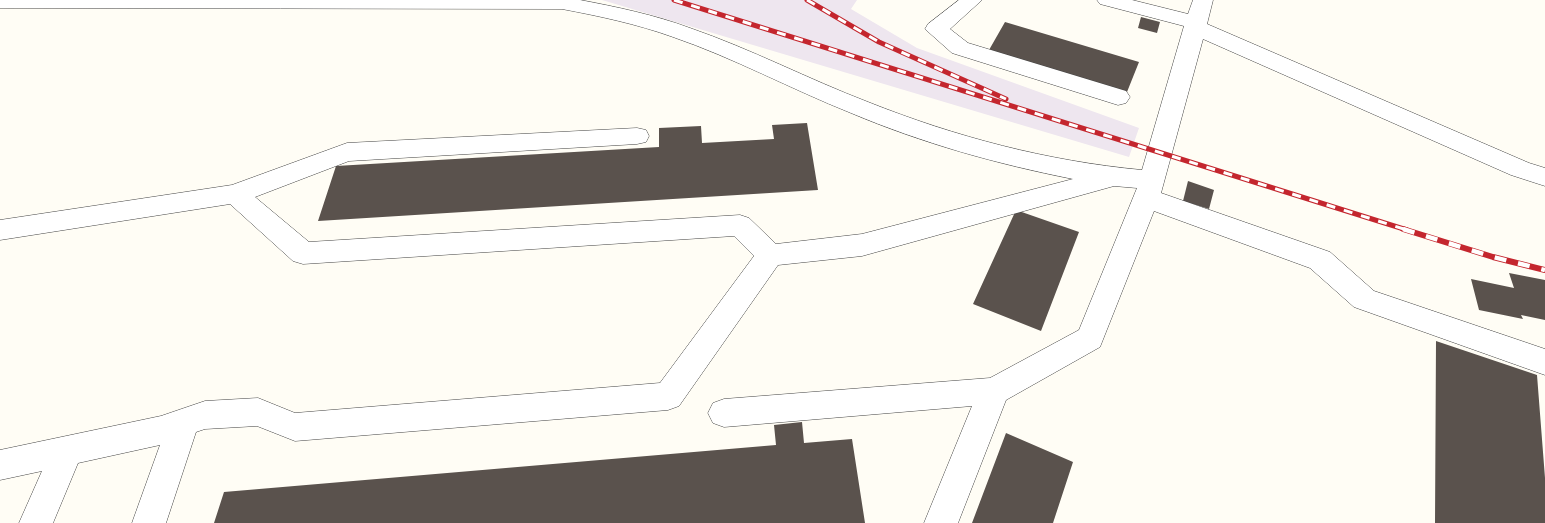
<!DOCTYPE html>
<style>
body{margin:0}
canvas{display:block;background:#fffdf5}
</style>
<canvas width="1545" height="523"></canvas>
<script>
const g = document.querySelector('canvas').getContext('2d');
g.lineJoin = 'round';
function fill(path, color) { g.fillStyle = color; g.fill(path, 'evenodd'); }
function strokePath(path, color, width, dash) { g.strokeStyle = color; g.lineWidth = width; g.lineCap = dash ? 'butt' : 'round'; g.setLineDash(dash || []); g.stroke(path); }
const industrial = new Path2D(`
 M 602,0 L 857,0 L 851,9 L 917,48 L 1139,128 L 1129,157 Z`);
const building = new Path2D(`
 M 1141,17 L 1160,22 L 1157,33 L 1138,28 Z
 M 1005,22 L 1139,62 L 1127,92 L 989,50 Z
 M 807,123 L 818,190 L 318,221 L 336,166 L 659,147 L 659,128 L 701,126 L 702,143 L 774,139 L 772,125 Z
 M 1188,181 L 1214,190 L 1209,209 L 1183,201 Z
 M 1016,210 L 1079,232 L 1041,331 L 973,304 Z
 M 1509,273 L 1545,280 L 1545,320 L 1521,315 L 1523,319 L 1479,310 L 1471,279 L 1514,288 Z
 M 1436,341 L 1537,375 L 1545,478 L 1545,523 L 1435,523 Z
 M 802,422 L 804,443 L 852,439 L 865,523 L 214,523 L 224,492 L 776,445 L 774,425 Z
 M 1006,433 L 1073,462 L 1053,523 L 972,523 Z`);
const minor = new Path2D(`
 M 0,0 L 580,0 C 617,7 655,15 690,28 C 751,49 808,79 868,102 C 956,137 1047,161 1142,170 L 1184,26 L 1100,4 L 1097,0 L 1132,0 L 1188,14 L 1193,0 L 1213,0 L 1207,24 L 1529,163 L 1545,168 L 1545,186 L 1511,175 L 1203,39 L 1161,193 L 1330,252 L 1374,291 L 1545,349 L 1545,375 L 1354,307 L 1310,268 L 1154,211 L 1100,347 L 1006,400 L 958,523 L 924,523 L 972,406 L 724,427 L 713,423 L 708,413 L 713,403 L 724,399 L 990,378 L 1079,330 L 1137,188 L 1114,186 L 862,256 L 778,265 L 679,406 L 668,410 L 295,441 L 257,426 L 205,429 L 196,432 L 166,523 L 132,523 L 160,445 L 78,463 L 53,523 L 19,523 L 42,471 L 0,480 L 0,450 L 161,416 L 205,401 L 258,398 L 295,413 L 660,383 L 754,256 L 734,236 L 303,264 L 293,261 L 230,204 L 0,240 L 0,220 L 232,185 L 347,143 L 637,128 L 646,130 L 649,136 L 646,142 L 637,144 L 349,161 L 255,197 L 309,242 L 740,215 L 749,218 L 776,244 L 862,234 L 1073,179 C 997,164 922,143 851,113 C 791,89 734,58 673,37 C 637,24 599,16 562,9 L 0,8 Z
 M 959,0 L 982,0 L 950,29 L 968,43 L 1126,91 L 1130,97 L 1126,103 L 1118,105 L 952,53 L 925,29 L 928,24 Z`);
const railFar1 = new Path2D(`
 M 674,0 L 1407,230
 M 807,0 L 879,42 L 1006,99`);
const rail = new Path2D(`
 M 1403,229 L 1493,257 L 1545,270`);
fill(industrial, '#eee6ef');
fill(building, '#5a524d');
strokePath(minor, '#444', 1);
fill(minor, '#fff');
strokePath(railFar1, '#c4262e', 5);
strokePath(rail, '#c4262e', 6);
strokePath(railFar1, '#fff', 3, [9]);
strokePath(rail, '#fff', 4.5, [12]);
</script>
